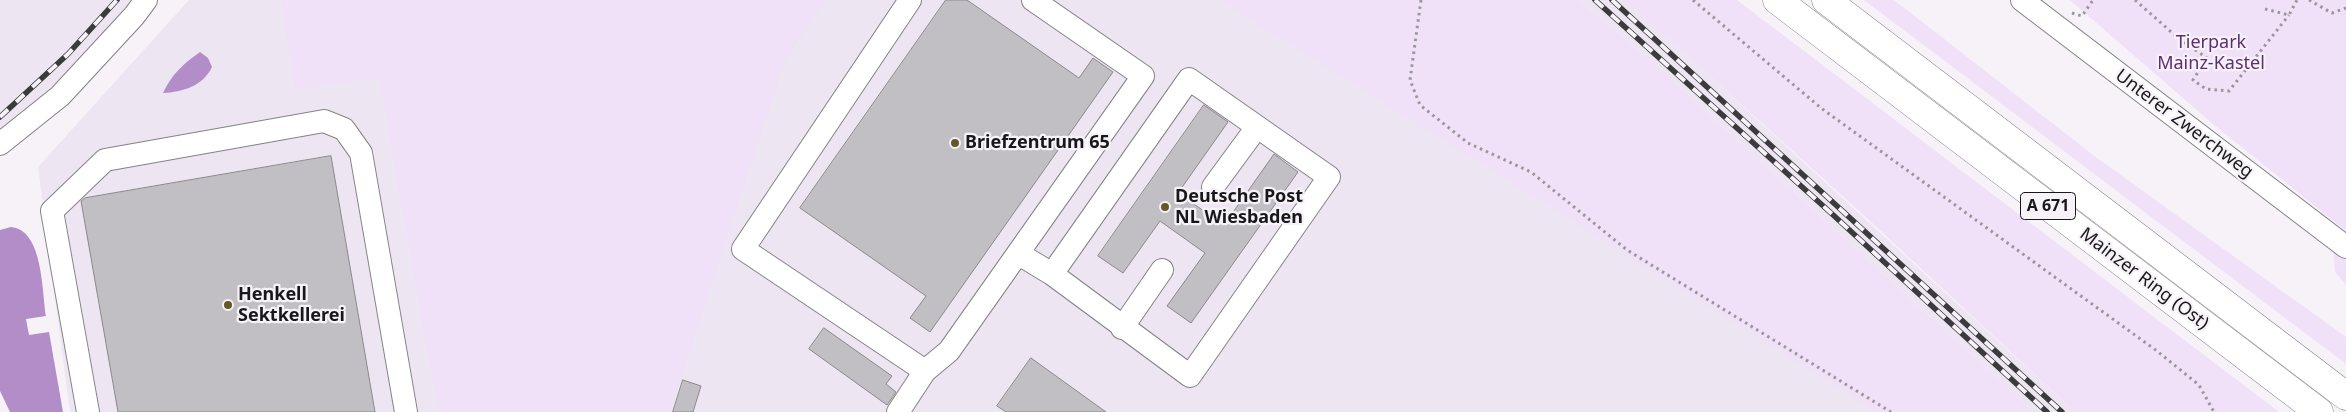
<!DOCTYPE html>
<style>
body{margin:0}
canvas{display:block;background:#f6f2f8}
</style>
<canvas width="2346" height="412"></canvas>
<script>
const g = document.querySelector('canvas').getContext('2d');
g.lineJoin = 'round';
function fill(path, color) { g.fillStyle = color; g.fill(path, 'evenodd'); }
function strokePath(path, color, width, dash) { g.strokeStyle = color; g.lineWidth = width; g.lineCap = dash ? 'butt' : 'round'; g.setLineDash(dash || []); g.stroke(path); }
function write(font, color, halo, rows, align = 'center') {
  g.font = font + ' "Noto Sans",sans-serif'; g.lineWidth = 4.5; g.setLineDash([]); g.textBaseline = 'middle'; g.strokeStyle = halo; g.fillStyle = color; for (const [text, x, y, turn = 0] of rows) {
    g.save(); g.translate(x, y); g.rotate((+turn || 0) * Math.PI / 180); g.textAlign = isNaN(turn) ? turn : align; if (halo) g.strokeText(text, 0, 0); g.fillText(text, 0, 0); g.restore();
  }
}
const built = new Path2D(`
 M 0,0 L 148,0 L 0,153 Z
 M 189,0 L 1492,0 L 2010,412 L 70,412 L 38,167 Z
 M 1579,0 L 1626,0 L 1638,10 L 2075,412 L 2034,412 L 1644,55 Z`);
const green = new Path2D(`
 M 281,0 L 826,0 L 786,58 L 670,412 L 438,412 L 379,78 L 295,90 Z
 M 1219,0 L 1579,0 L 1644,55 L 2034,412 L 1877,412 Z
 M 1626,0 L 1737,0 L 2279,412 L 2075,412 L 1869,220 Z
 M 1864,0 L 1894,0 L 2097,158 L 2346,337 L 2346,364 Z
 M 2070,0 L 2346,0 L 2346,231 L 2213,124 Z
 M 2333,249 L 2346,260 L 2346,285 L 2335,272 Z`);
const water = new Path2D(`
 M 200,52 L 208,58 L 212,67 C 203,86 183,92 163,93 C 172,74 183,64 200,52 Z
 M 11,227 C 43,230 42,290 46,316 L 26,319 L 29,335 L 49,332 L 63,412 L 10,412 L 0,391 L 0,230 Z`);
const building = new Path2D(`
 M 946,0 L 967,0 L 1079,78 L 1093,58 L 1113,72 L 930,332 L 910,318 L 926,296 L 800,208 Z
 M 1204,105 L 1228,122 L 1178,193 L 1224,225 L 1274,154 L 1298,172 L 1191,323 L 1167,306 L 1205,253 L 1160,221 L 1123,273 L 1098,256 Z
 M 331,156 L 375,412 L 118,412 L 81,201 L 85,198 Z
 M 824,328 L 892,376 L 886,384 L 896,392 L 887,405 L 809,349 Z
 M 1031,358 L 1106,412 L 1006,412 L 997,406 Z
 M 683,380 L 701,386 L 693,412 L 673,412 Z`);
const path = new Path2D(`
 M 1421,0 L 1410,80 L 1420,105 L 1468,143 L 1531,172 L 1627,250 L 1891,412
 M 1693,0 L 1821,108 L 2157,351 L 2199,385 L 2214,412
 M 2135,0 L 2178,38 L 2207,58 L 2193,80 L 2206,89 L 2229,91 L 2289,15
 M 2309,0 L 2332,13 L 2346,8
 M 2265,9 L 2289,15 L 2297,0
 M 2072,13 L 2082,16 L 2093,0`);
const minor = new Path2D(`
 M 910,0 L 743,249 L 925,371
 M 2022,0 L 2346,247
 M 0,144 L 60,96 L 134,16 L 146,0
 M 1213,187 L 1257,127
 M 1019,254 L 1052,274 L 1189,79 L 1329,177 L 1190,376 L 1052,274
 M 1122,328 L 1162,270
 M 88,412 L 52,211 L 105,160 L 324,121 L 344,129 L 361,153 L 406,412
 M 898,412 L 925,371 L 949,351 L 1143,76 L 1033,0`);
const highway = new Path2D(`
 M 1777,0 L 2319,412
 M 1826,0 L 2346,396`);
const rail = new Path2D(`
 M 1595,0 L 1831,213 L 2047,412
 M 1612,0 L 2062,412
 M 0,117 L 68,54 L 117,0`);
const markers = [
 [955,143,5,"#5f5a27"],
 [1165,207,5,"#5f5a27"],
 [228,305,5,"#5f5a27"]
];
const shields = [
 [2048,206,55]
];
const shieldNames = [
 ["A 671",2048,206]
];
const parkNames = [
 ["Tierpark",2211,43],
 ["Mainz-Kastel",2211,64]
];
const streetNames = [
 ["Unterer Zwerchweg",2184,124,37],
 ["Mainzer Ring (Ost)",2144,279,37]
];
const poiNames = [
 ["Briefzentrum 65",965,143],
 ["Deutsche Post",1175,197],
 ["NL Wiesbaden",1175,218],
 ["Henkell",238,295],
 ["Sektkellerei",238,316]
];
fill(built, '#ede6f2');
fill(green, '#f0e0f8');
fill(water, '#b38dc7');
fill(building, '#c2bfc4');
strokePath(building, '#8c898d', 1);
strokePath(minor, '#858287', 24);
strokePath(highway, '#858287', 29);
strokePath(path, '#9a979c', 3, [2.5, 4]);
strokePath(minor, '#fff', 22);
strokePath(highway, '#fff', 28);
strokePath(rail, '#3b3a3d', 5.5);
strokePath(rail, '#f6f2f8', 4, [11]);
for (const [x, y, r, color] of markers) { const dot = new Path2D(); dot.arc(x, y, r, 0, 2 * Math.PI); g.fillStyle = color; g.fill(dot); strokePath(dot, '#f6f2f8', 2); }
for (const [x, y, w] of shields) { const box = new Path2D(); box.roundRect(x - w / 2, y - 13.5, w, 27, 4); g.fillStyle = '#f6f2f8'; g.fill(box); strokePath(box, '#181719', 1); }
write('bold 16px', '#181719', null, shieldNames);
write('18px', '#5e2e74', '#f6f2f8', parkNames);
write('18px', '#181719', '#f6f2f8', streetNames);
write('bold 18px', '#181719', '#f6f2f8', poiNames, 'left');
</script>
